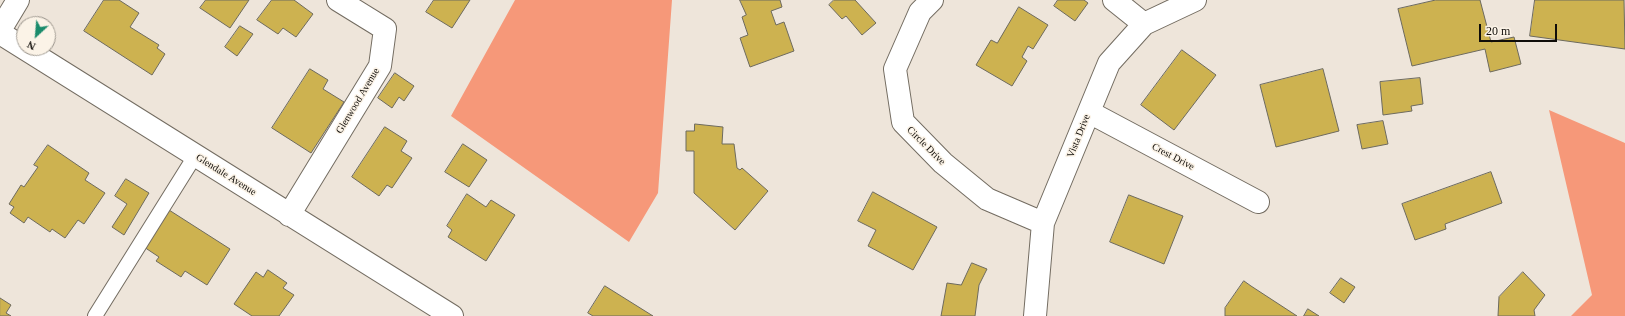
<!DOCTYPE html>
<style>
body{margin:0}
#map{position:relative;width:1625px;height:316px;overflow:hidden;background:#eee5da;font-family:"Times New Roman",serif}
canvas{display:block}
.north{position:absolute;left:16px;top:16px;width:40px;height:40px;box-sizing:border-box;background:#fbf3e7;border:1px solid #9d978e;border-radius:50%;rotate:206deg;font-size:11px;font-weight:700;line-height:16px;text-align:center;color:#100d09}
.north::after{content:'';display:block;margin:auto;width:14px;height:18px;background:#1b8c6c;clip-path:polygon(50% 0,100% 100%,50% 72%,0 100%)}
.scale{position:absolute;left:1479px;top:24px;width:78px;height:18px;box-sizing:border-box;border:2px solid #100d09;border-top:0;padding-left:5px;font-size:12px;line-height:14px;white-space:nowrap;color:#100d09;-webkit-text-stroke:3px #fbf3e7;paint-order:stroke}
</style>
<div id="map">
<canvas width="1625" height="316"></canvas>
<div class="north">N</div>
<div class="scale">20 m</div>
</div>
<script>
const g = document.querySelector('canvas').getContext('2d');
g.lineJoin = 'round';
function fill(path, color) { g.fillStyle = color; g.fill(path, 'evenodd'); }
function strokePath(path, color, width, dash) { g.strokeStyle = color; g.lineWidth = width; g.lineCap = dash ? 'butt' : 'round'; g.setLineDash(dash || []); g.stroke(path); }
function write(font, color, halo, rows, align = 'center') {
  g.font = font + ' "Times New Roman",serif'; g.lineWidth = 3; g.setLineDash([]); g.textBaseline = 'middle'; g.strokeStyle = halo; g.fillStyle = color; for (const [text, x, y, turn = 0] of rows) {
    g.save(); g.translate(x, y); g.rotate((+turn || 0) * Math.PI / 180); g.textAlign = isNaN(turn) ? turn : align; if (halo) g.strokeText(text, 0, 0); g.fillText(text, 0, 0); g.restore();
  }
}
const forest = new Path2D(`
 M 515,0 L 672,0 L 658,193 L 629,242 L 451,116 Z
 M 1549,110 L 1625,143 L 1625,316 L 1571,316 L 1592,295 Z`);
const building = new Path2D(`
 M 104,0 L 119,0 L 139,13 L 130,27 L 159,45 L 157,48 L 165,54 L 152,75 L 84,31 Z
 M 206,0 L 249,0 L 230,28 L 200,8 Z
 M 272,0 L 294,0 L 313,14 L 296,37 L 283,28 L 278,34 L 257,20 Z
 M 434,0 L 470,0 L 452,28 L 426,12 Z
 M 740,0 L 780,0 L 782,7 L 771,11 L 776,25 L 784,22 L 794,51 L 750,67 L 740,38 L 748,35 L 742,17 L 746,15 Z
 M 834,0 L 855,0 L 876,23 L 862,35 L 846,16 L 842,19 L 829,5 Z
 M 1058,0 L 1084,0 L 1088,3 L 1075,21 L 1054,6 Z
 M 1436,0 L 1480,0 L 1491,42 L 1514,37 L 1521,64 L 1490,72 L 1485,49 L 1412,66 L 1398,9 Z
 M 1535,0 L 1624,0 L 1625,49 L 1530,36 Z
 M 1019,7 L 1048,25 L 1033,49 L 1028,46 L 1022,57 L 1027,61 L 1012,86 L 976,65 L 991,40 L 997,43 Z
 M 240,26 L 253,34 L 237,56 L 225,47 Z
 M 1182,50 L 1216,75 L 1174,130 L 1141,105 Z
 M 310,69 L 328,80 L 323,89 L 344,102 L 311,153 L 272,128 Z
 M 1323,69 L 1339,131 L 1276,147 L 1260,85 Z
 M 395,73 L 414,86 L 404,101 L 399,97 L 392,108 L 378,98 Z
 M 1420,78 L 1423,104 L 1411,106 L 1412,111 L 1383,115 L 1380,82 Z
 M 1383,121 L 1388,144 L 1362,149 L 1357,125 Z
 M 695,124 L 723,127 L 722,144 L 734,144 L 737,168 L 740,170 L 742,168 L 768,191 L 735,230 L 694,193 L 694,151 L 686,151 L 686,131 L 694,131 Z
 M 385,127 L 407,141 L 401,151 L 412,158 L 392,188 L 387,185 L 379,196 L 352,177 Z
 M 463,144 L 487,160 L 469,187 L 445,172 Z
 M 48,145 L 89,173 L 85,180 L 105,193 L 84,224 L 78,220 L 65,238 L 52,229 L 50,232 L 28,217 L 24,223 L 10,213 L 14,207 L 9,204 L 21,185 L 24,187 L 38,167 L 34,165 Z
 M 1491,172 L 1502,203 L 1445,224 L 1446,229 L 1415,240 L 1402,204 Z
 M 126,179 L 149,193 L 124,235 L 112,227 L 127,204 L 115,196 Z
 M 873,192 L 937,227 L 913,270 L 868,246 L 876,230 L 858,221 Z
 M 467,194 L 486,207 L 491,200 L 515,215 L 486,261 L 448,237 L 452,230 L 447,226 Z
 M 1129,195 L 1183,216 L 1164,264 L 1110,242 Z
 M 169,210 L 230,249 L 207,285 L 185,271 L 181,277 L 156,261 L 159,257 L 144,247 Z
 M 972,263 L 987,269 L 979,285 L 975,316 L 941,316 L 947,283 L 961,285 Z
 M 268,270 L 287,283 L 283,288 L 294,295 L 279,316 L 252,316 L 234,304 L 256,272 L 263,277 Z
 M 1523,272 L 1545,295 L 1534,310 L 1535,316 L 1498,316 L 1499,297 Z
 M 1341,278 L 1355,287 L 1344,303 L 1330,293 Z
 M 1244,281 L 1251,286 L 1297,316 L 1225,316 L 1225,308 Z
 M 605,286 L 653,316 L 593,316 L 588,313 Z
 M 0,298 L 11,305 L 6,313 L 11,316 L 0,316 Z
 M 1308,309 L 1319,316 L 1304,316 Z`);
const lane = new Path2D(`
 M 95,316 L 195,156`);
const street = new Path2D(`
 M 932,0 L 920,12 L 895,69 L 903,122 L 943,163 L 987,199 L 1043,223
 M 1114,0 L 1144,24
 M 0,33 L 452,316
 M 1089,112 L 1258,202
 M 289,215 L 380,66 L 385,29 L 338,0
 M 1035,316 L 1043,223 L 1109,63 L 1144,24 L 1195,0`);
const secondary = new Path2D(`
 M 0,30 L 18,0`);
const streetNames = [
 ["Glenwood Avenue",358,101,-59],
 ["Vista Drive",1079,136,-68],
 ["Circle Drive",926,146,45],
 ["Crest Drive",1173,157,28],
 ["Glendale Avenue",226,175,32]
];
fill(forest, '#f69879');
fill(building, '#cdb250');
strokePath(building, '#6d6a5e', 1);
strokePath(lane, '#736c61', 16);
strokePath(street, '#736c61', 24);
strokePath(secondary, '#736c61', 24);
strokePath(lane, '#fff', 14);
strokePath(street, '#fff', 22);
strokePath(secondary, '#fff', 22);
write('10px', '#100d09', '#fbf3e7', streetNames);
</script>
